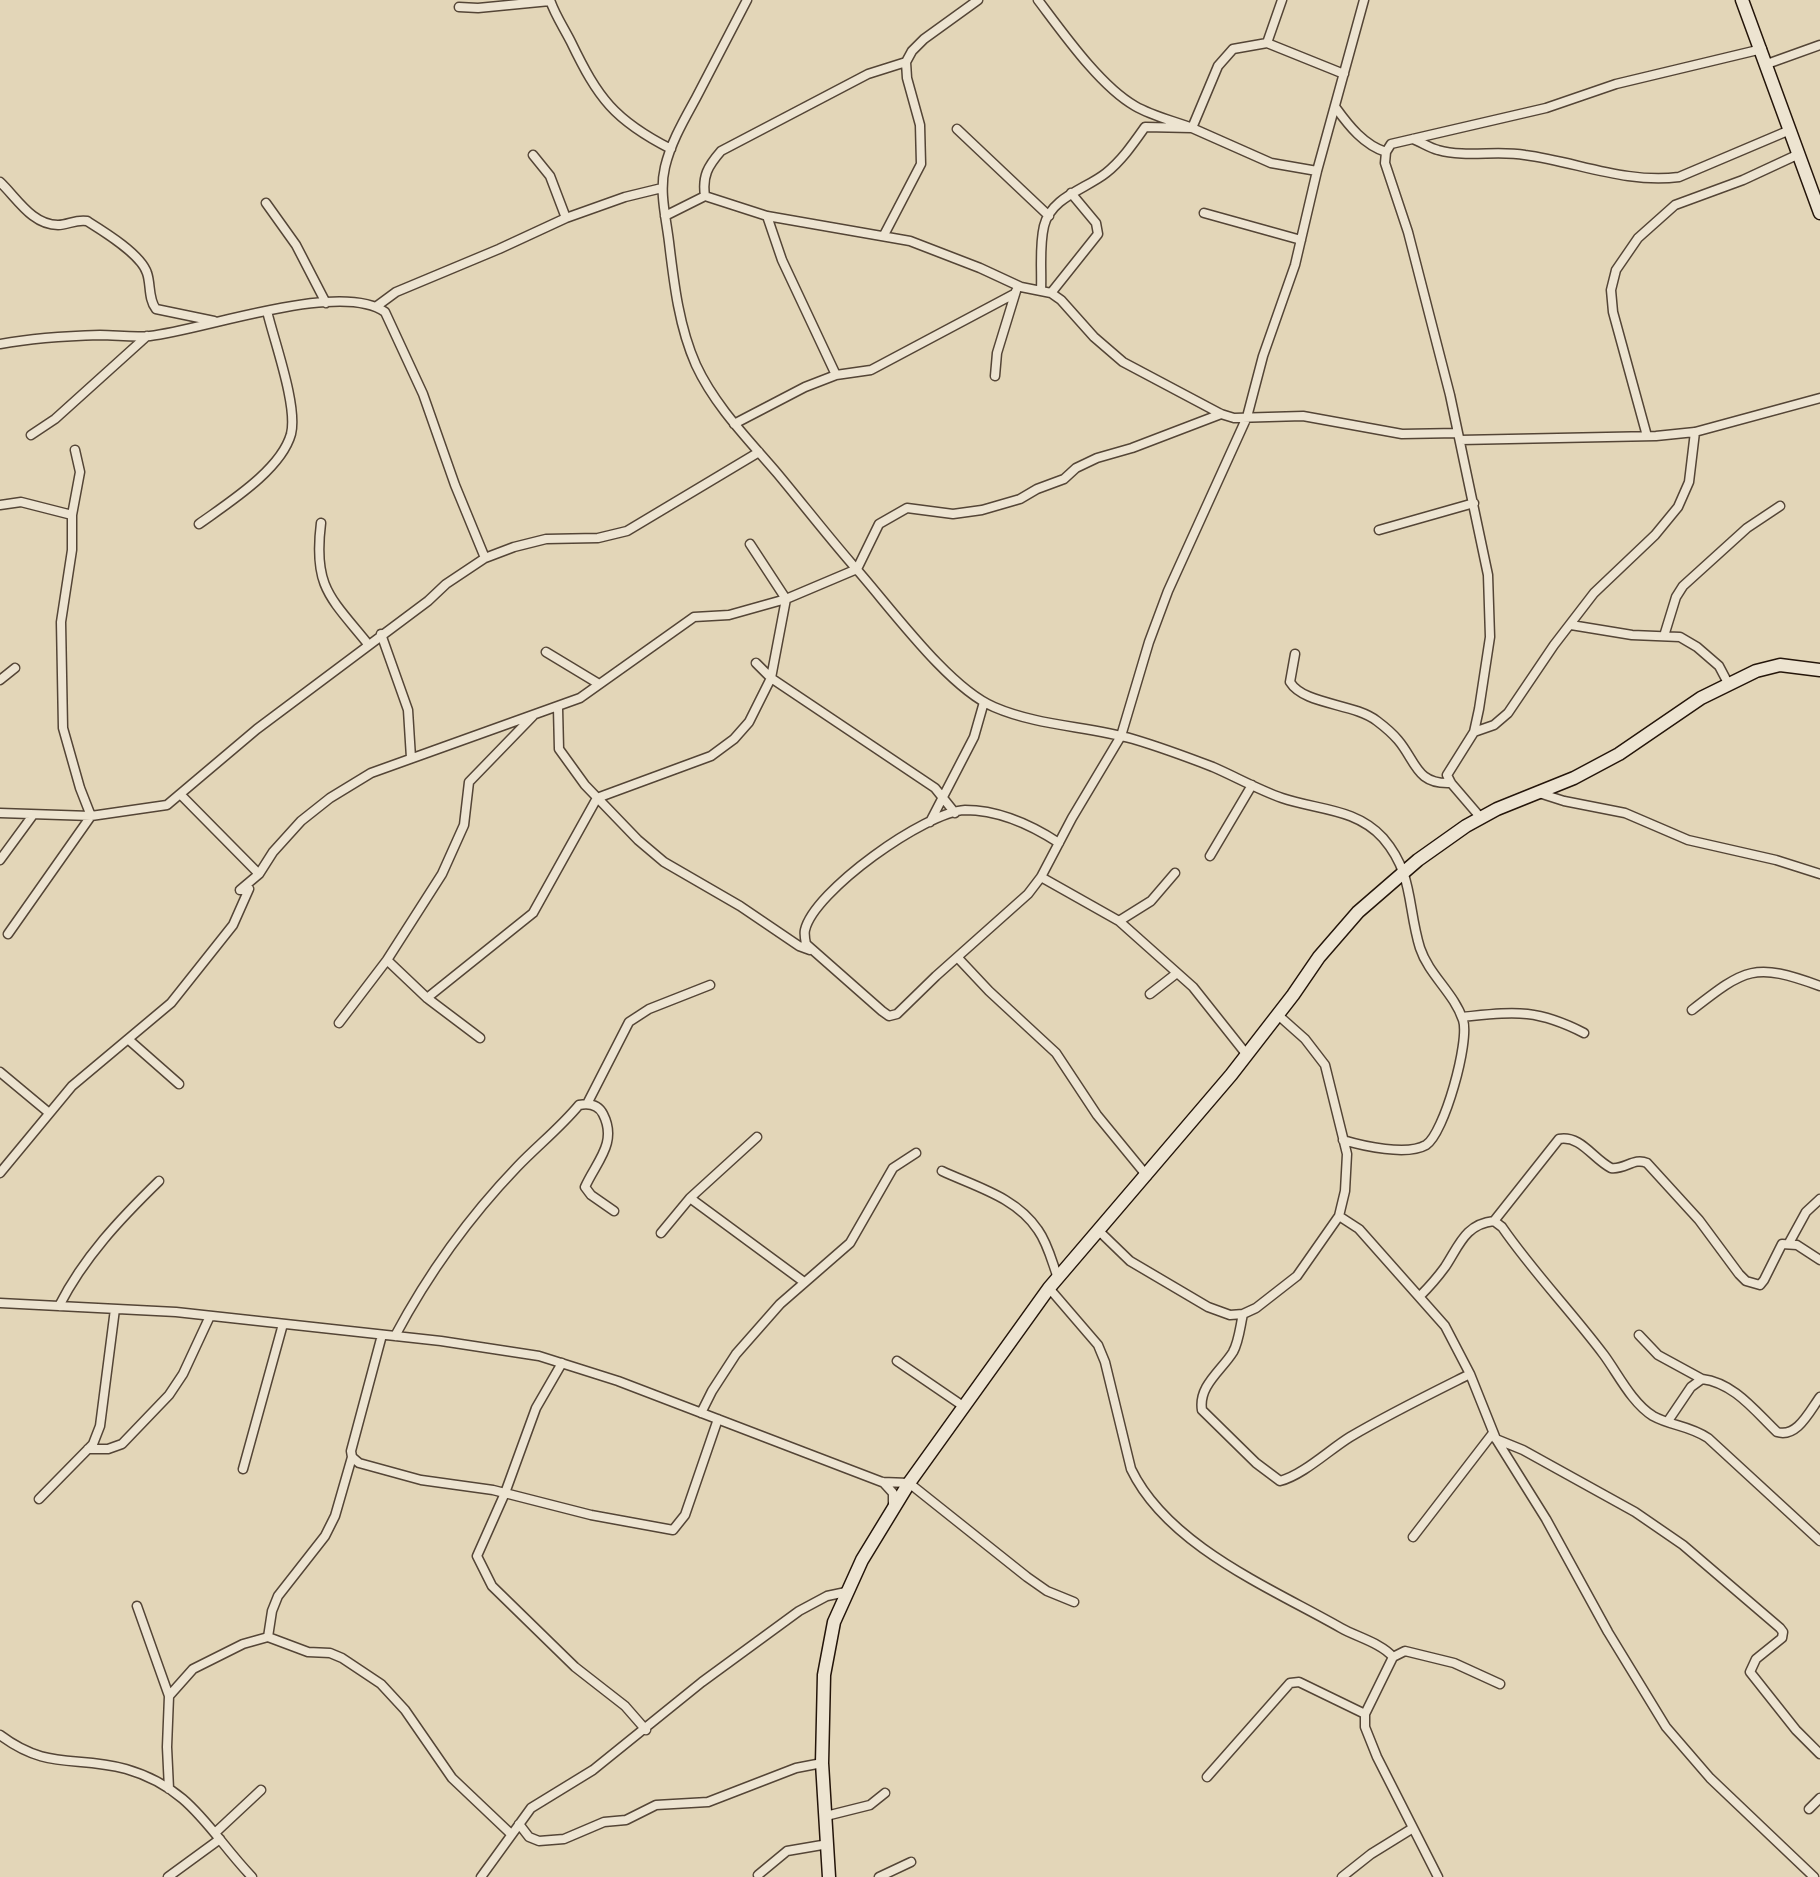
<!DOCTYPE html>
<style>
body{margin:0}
canvas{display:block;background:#e3d6b8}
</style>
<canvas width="1820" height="1877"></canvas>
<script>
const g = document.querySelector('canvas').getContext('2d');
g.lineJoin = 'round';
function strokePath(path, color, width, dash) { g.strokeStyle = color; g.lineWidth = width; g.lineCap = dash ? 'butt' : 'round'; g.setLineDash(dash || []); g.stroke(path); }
const street = new Path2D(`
 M 550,0 C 555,15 564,28 571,42 C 598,98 614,120 671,149
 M 747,0 C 730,33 713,65 696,98 C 684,120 671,142 665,167 C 659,192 666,217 669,242 C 674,284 679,327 696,365 C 715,406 748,439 777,473 C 802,503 826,534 852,564 C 888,604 947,687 994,707 C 1038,726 1087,726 1133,739 C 1160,747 1187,757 1213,767 C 1236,777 1259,790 1282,798 C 1317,810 1356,808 1383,838 C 1414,874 1407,906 1420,948 C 1429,975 1454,993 1463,1020 C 1470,1041 1444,1134 1426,1145 C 1407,1156 1363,1146 1343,1140
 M 1038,0 C 1063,33 1100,86 1135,106 C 1152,116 1174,121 1192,128 L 1218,66 L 1233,49 L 1267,43 L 1344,74
 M 459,7 L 478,8 L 550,1
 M 1267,43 L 1282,0
 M 1767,64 L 1820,45
 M 1336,108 C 1349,126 1364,145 1386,152
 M 957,129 L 1049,216
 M 1413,139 C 1421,142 1430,148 1438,150 C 1466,158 1497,150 1525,155 C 1577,162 1627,184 1679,177 L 1790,130
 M 533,155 L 550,176 L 566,218
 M 0,182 C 17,198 32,225 58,225 C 68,225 76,219 87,221 C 103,231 141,254 147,273 C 151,284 148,299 156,309 L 214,321
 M 705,196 C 702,176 708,166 721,151 L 868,74 L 906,62
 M 266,203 L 296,245 L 326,303
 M 1204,213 L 1301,240
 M 665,216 L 705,196 L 767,216 L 910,241 L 980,268 L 1021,287 L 1051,293 L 1061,300 L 1094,337 L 1123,362 L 1221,414 L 1234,418 L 1303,416 L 1402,434 L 1458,433
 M 767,216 L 782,260 L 836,375
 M 884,235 L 921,164 L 920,125 L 907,78 L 906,62 L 912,51 L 924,39 L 978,0
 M 1041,291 C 1042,270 1039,247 1044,226 C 1051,197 1086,189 1106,173 C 1122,160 1133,144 1145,127 L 1192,128 L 1271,163 L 1317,171
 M 1051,293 L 1098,234 L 1096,223 L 1071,193
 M 377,306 L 396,292 L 499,249 L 566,218 L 625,197 L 662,188
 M 0,344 C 33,338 66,336 100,335 C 116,335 134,338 150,336 C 204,330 341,280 385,312 L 423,394 L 455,485 L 485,558
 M 995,376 L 997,353 L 1016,291
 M 734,424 L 805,387 L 836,375 L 871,370 L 1014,294
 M 31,435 L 55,419 L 147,336
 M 1647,436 L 1613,312 L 1611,290 L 1616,270 L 1638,238 L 1675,205 L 1743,180 L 1799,154
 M 1460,440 L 1656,436 L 1695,432 L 1820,398
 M 0,505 L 21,502 L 72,515 L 72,550 L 61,622 L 63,728 L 80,788 L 91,816 L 8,934
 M 72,515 L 80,472 L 75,450
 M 321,523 C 313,587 330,597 368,644
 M 199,524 C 228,503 281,470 291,434 C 298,406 274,341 267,311
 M 1379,530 L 1474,503
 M 1571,625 L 1632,635 L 1680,637 L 1697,647 L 1719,666 L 1729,685
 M 381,634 L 408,710 L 411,758
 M 1664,636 L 1676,597 L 1683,586 L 1747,528 L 1780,506
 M 546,652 L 599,684
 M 1295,654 L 1290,682 C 1304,705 1354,703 1377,721 C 1385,727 1392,733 1398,740 C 1416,761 1416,785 1451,783
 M 756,663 L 771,678 L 935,788 L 955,813
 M 0,680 L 15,668
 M 558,708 L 559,749 L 585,785 L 638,840 L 664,862 L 740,906 L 799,946 L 810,950
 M 1474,732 L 1494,725 L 1508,713 L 1554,645 L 1594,593 L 1655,535 L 1678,507 L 1689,482 L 1695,432
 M 1539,793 L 1564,801 L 1625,813 L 1688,840 L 1776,860 L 1820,874
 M 181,795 L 259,874
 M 0,813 L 91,816 L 167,805 L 257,729 L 428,601 L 446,584 L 485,558 L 514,547 L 546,539 L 598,538 L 627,531 L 759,452
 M 1481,818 L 1451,783 L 1447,775 L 1474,732 L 1479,709 L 1490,637 L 1488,575 L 1450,395 L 1408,232 L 1385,163 L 1386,152 L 1391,144 L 1546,108 L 1616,84 L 1762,49
 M 930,822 L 974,737 L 984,702
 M 1059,843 C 1033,826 999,810 965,810 C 925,812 814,891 805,930 C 804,934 805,939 806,944 L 882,1011 L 889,1016 L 897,1014 L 936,976 L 1028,894 L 1041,877 L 1072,818 L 1121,736 L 1149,642 L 1168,591 L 1247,417 L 1263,356 L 1295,265 L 1317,171 L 1364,0
 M 1210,856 L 1252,785
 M 0,860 L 33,815
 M 1041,877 L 1119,921 L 1151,901 L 1175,873
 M 1119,921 L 1193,987 L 1247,1055
 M 958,958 L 989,991 L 1056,1053 L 1097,1115 L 1147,1176
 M 387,960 L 427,998 L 480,1038
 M 1150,994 L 1177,973
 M 427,998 L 533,913 L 597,798 L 711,756 L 734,739 L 749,722 L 771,678 L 786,599 L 750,544
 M 1692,1010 C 1746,968 1754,962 1820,986
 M 1462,1017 C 1514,1012 1535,1008 1584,1033
 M 339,1023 L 387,960 L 442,874 L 464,825 L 469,782 L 533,716
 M 129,1040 L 179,1084
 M 0,1072 L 48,1112
 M 587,1104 L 629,1022 L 649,1009 L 710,985
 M 757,1137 L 690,1198 L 804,1282
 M 942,1171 C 976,1187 1016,1197 1038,1230 C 1048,1244 1052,1262 1058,1278
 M 0,1173 L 72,1086 L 171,1003 L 233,925 L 249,889 L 240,890 L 259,874 L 273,852 L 301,821 L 330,798 L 371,773 L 580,698 L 694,617 L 729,615 L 786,599 L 857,569 L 879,524 L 907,508 L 953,514 L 982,510 L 1020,499 L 1037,489 L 1064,479 L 1076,468 L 1097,458 L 1132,448 L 1221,414
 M 1339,1216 L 1359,1229 L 1445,1326 L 1470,1374 L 1496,1439 L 1546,1519 L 1608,1632 L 1666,1727 L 1710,1778 L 1814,1877
 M 1494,1221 L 1559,1139 C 1581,1135 1593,1159 1611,1168 C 1625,1170 1634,1157 1647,1163 L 1699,1220 L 1739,1274 L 1746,1281 L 1760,1285 L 1764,1280 L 1782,1244 L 1797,1245 L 1820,1260
 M 1099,1231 L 1130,1261 L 1208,1307 L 1230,1315 L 1243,1314 L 1256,1308 L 1297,1276 L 1339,1216 L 1345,1191 L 1347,1154 L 1325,1065 L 1305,1039 L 1278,1015
 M 661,1233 L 690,1198
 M 1789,1243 L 1806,1212 L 1820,1199
 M 1049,1288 L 1098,1345 L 1105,1362 L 1131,1469 C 1168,1546 1271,1588 1341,1628 C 1357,1637 1381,1643 1393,1657
 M 1420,1296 C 1429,1287 1437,1278 1445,1267 C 1459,1246 1465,1224 1494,1221 L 1502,1227 C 1533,1272 1571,1311 1604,1355 C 1618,1374 1632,1403 1653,1416 C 1671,1426 1688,1425 1708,1438 L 1820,1541
 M 0,1303 L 176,1312 L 441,1341 L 539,1356 L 618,1381 L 882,1482 L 909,1483 L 1027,1577 L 1047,1591 L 1074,1602
 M 59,1306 C 84,1257 120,1219 159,1181
 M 1243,1314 C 1240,1327 1239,1341 1233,1352 C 1222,1370 1198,1386 1202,1410 L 1256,1463 L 1280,1481 C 1303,1475 1329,1450 1350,1437 C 1389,1414 1430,1394 1470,1374
 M 382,1335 L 351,1451 L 352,1457 L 359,1463 L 421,1480 L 493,1490 L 591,1515 L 673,1530 L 685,1515 L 718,1419
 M 1639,1335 L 1658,1355 L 1702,1379
 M 395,1336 C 427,1276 469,1217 517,1167 C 537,1146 560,1128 579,1105 C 589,1103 598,1104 603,1114 C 618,1143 596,1162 585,1187 L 591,1195 L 614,1211
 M 897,1361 L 963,1406
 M 562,1363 L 536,1408 L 505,1493 L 477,1556 L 492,1586 L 575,1667 L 625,1706 L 646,1730
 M 701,1413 L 712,1391 L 736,1354 L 780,1304 L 850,1243 L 893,1168 L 916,1153
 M 1668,1421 L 1691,1387 L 1702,1379 C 1734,1383 1754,1410 1777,1432 C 1797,1438 1809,1412 1820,1397
 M 1496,1439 L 1523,1450 L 1635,1512 L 1683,1545 L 1780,1628 L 1783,1632 L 1782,1638 L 1756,1659 L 1750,1672 L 1796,1730 L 1820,1754
 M 88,1449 L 108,1449 L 122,1444 L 169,1395 L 183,1374 L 210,1316
 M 243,1469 L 283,1324
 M 883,1482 L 893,1493 L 893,1506
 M 39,1499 L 93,1444 L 100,1426 L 115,1309
 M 1413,1537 L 1493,1433
 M 137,1606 L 169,1696 L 167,1747 L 169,1789
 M 268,1637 L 308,1652 L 330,1653 L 342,1658 L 381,1684 L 405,1710 L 452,1778 L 511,1834
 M 169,1696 L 193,1669 L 243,1644 L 268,1637 L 272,1611 L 278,1596 L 325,1536 L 335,1516 L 352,1457
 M 0,1735 C 48,1771 75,1755 126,1769 C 192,1788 209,1832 252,1877
 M 1207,1777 L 1290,1683 L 1299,1682 L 1365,1714
 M 1809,1809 L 1820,1798
 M 826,1816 L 870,1805 L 885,1793
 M 519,1824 L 529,1837 L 539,1841 L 564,1839 L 604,1822 L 626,1820 L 656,1805 L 708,1802 L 796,1768 L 822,1763
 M 216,1832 L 261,1790
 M 758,1875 L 787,1851 L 828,1844
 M 168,1877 L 220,1839
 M 481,1877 L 531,1808 L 593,1770 L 702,1682 L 799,1611 L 827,1596 L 846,1592
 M 879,1877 L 911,1862
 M 1342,1877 L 1371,1854 L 1413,1828
 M 1438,1877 L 1377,1757 L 1365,1727 L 1365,1714 L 1393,1657 L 1405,1651 L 1454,1663 L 1500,1684`);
const secondary = new Path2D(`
 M 1742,0 L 1820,213
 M 829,1877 L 822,1763 L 824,1675 L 834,1622 L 862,1560 L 909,1483 L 1049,1288 L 1231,1075 L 1293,995 L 1319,957 L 1358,912 L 1418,860 L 1466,826 L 1497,809 L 1574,778 L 1619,754 L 1701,698 L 1756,671 L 1780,665 L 1820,670`);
strokePath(street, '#544536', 11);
strokePath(secondary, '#24150a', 15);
strokePath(street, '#ede4d1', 8);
strokePath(secondary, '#ede4d1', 12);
</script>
